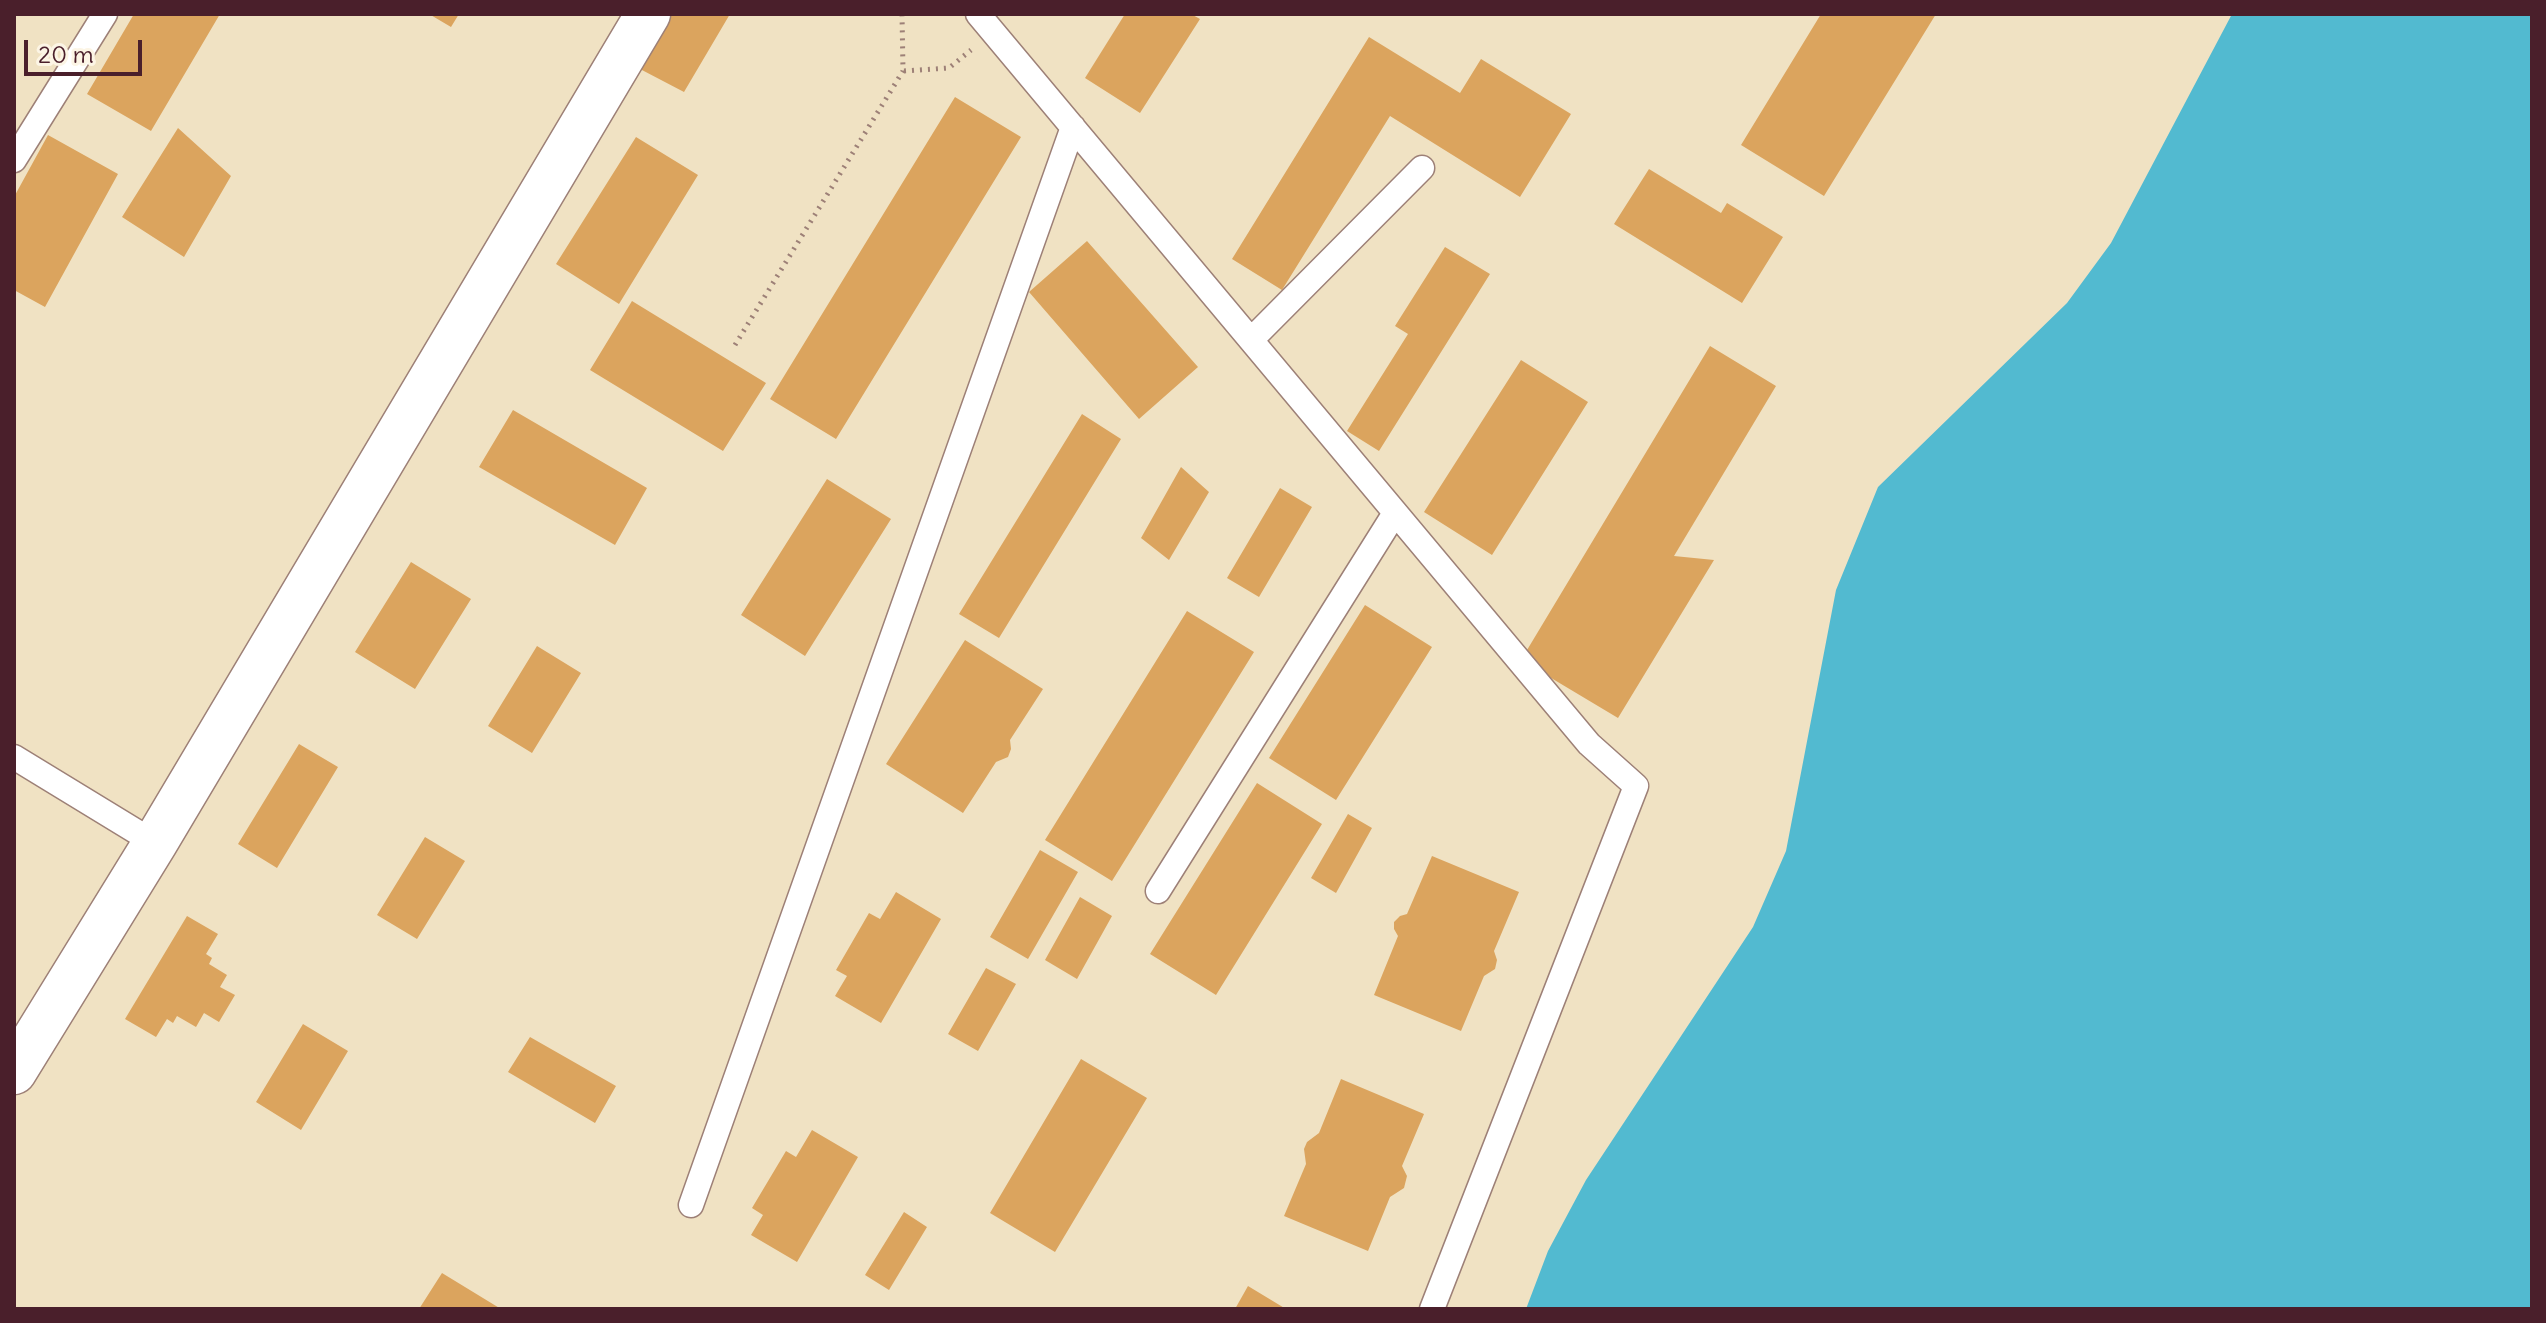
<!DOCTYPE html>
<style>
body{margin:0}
#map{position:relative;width:2546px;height:1323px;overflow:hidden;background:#f0e2c3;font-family:Delius,sans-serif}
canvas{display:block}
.frame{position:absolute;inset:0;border:16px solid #4a1f2b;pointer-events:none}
.scale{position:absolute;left:24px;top:40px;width:118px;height:36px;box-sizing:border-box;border:4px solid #4a1f2b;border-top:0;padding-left:10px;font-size:24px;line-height:28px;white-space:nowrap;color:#4a1f2b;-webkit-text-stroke:6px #fcf5e5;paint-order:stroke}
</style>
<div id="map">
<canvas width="2546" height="1323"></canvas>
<div class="frame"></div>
<div class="scale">20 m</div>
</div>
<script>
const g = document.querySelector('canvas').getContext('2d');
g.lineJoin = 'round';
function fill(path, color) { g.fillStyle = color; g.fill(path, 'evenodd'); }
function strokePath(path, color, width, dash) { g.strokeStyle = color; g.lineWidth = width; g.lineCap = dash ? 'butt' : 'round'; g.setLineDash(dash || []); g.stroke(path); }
const water = new Path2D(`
 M 2232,14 L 2532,14 L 2532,1309 L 1526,1309 L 1548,1251 L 1586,1180 L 1753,927 L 1786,851 L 1836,590 L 1878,487 L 2067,303 L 2111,243 Z`);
const building = new Path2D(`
 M 134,14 L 220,14 L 151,131 L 87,94 Z
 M 429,14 L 459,14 L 451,27 Z
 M 672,14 L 730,14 L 684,92 L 640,69 Z
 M 1125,14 L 1191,14 L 1200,19 L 1140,113 L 1085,78 Z
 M 1821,14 L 1936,14 L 1824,196 L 1741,145 Z
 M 1369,37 L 1460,93 L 1481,59 L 1571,114 L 1520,197 L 1390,116 L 1282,290 L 1232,259 Z
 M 955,97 L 1021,137 L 836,439 L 770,399 Z
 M 178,128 L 231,176 L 184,257 L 122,217 Z
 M 48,135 L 118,174 L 45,307 L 14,290 L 14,197 Z
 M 636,137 L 698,175 L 619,304 L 556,264 Z
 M 1649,169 L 1721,213 L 1727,203 L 1783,237 L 1742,303 L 1614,224 Z
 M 1087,241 L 1198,367 L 1139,419 L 1029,292 Z
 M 1445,247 L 1490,274 L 1379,451 L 1347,431 L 1408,334 L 1395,326 Z
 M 632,301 L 766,383 L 723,451 L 590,370 Z
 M 1710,346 L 1776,386 L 1674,556 L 1714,560 L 1618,718 L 1521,660 Z
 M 1521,360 L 1588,402 L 1492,555 L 1424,512 Z
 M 513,410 L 647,488 L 615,545 L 479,467 Z
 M 1082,414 L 1121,439 L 999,638 L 959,614 Z
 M 1181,467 L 1209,492 L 1169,560 L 1141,538 Z
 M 827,479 L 891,519 L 805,656 L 741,615 Z
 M 1280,488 L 1312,507 L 1259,597 L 1227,578 Z
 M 411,562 L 471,599 L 415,689 L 355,652 Z
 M 1365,605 L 1432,647 L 1336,800 L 1269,758 Z
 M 1187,611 L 1254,652 L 1112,881 L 1045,840 Z
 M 965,640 L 1043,689 L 1010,740 L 1011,749 L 1008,757 L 996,762 L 963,813 L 886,764 Z
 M 537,646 L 581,673 L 532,753 L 488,726 Z
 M 299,744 L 338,767 L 277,868 L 238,844 Z
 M 1257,783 L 1322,824 L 1216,995 L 1150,954 Z
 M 1348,814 L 1372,828 L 1336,893 L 1311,878 Z
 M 425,837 L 465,861 L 417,939 L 377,915 Z
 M 1040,850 L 1078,872 L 1028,959 L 990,937 Z
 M 1432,856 L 1519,892 L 1494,951 L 1497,960 L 1495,969 L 1484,976 L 1461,1031 L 1374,995 L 1398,936 L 1394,929 L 1394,922 L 1400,916 L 1407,914 Z
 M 896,892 L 941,919 L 881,1023 L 835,996 L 847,976 L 836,970 L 869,913 L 880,919 Z
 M 1080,897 L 1112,916 L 1077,979 L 1045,960 Z
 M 187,916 L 218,934 L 206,954 L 212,958 L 209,964 L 227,975 L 220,987 L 235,995 L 219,1022 L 204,1013 L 196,1027 L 177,1016 L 173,1023 L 167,1019 L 156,1037 L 125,1019 Z
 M 986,968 L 1016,984 L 978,1051 L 948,1034 Z
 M 303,1024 L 348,1051 L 301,1130 L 256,1102 Z
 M 530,1037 L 616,1086 L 595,1123 L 508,1072 Z
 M 1081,1059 L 1147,1098 L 1055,1252 L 990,1213 Z
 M 1341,1079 L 1424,1114 L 1402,1166 L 1407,1176 L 1404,1188 L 1390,1197 L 1368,1251 L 1284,1216 L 1306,1164 L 1304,1149 L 1307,1142 L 1319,1133 Z
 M 812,1130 L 858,1157 L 797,1262 L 751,1235 L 763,1215 L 752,1208 L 786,1151 L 796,1157 Z
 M 904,1212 L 927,1227 L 889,1290 L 865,1275 Z
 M 442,1273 L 501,1309 L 419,1309 Z
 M 1248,1286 L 1286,1309 L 1235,1309 Z`);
const path = new Path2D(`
 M 904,71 L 949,68 L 971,50
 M 735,345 L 903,71 L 902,14`);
const lane = new Path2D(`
 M 978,14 L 1589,744 L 1636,786 L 1432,1309
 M 14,160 L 105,14
 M 1251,340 L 1422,168
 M 14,757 L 155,843
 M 1158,891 L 1395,513
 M 691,1205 L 1073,127`);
const street = new Path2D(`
 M 14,1072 L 155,843 L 648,14`);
fill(water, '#52bad0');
fill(building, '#dba45e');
strokePath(lane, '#9d8077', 27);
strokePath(street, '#9d8077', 47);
strokePath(path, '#9d8077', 5, [2, 6]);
strokePath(lane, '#fff', 24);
strokePath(street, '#fff', 44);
</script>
